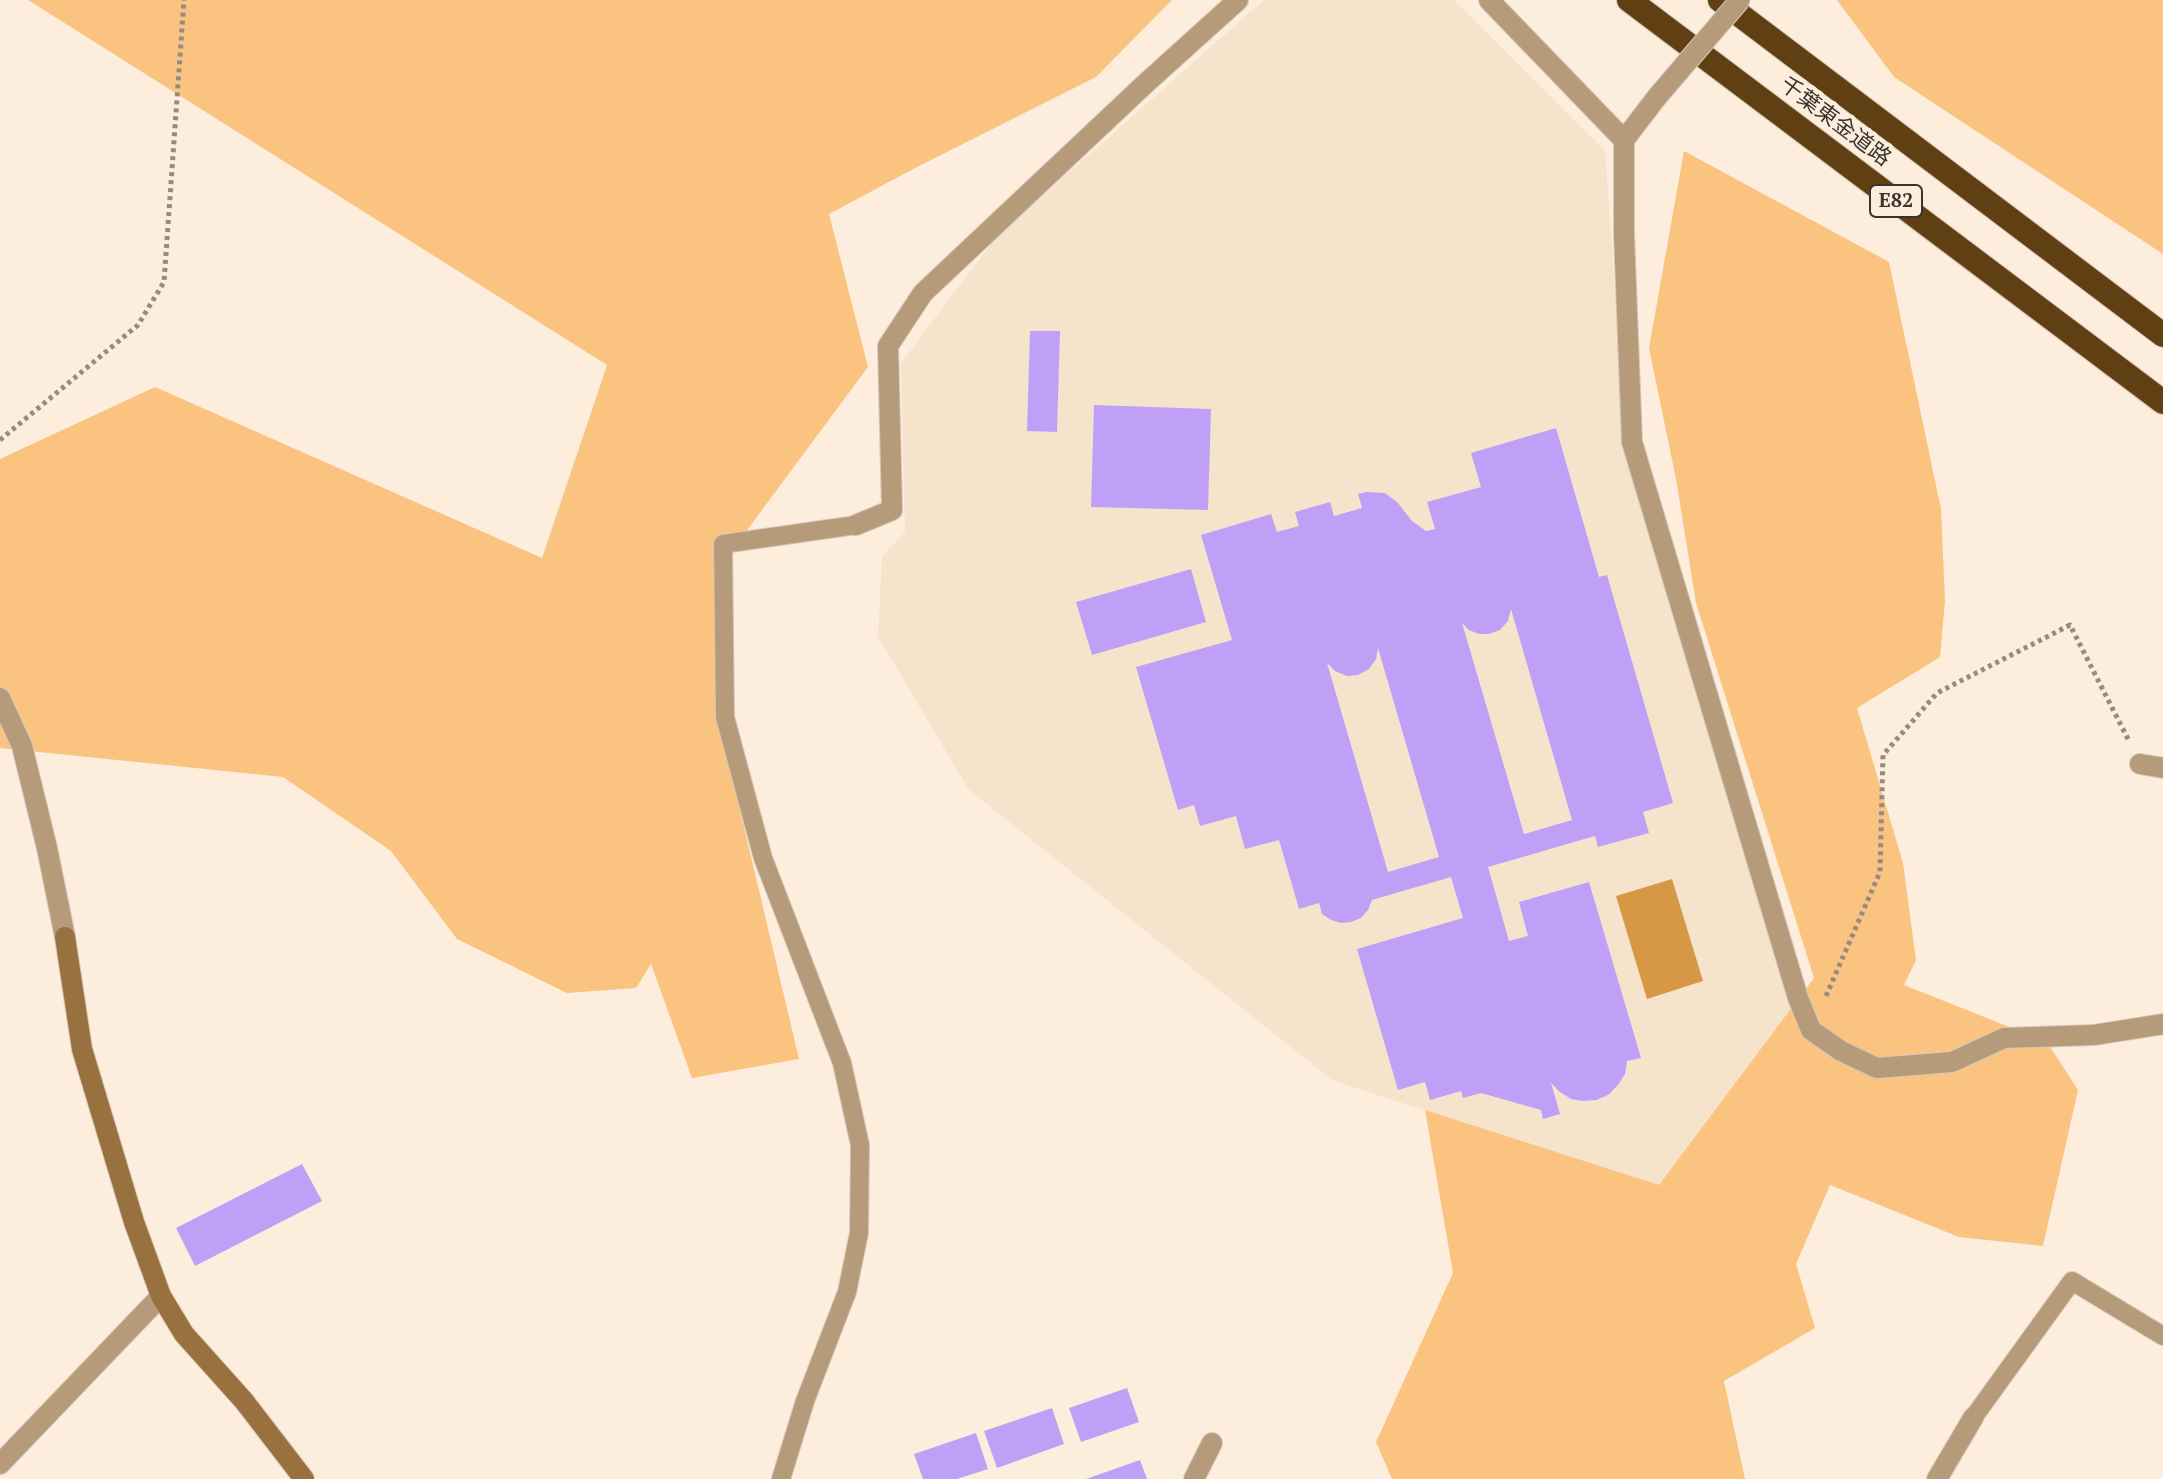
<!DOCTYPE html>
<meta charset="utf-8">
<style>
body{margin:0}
canvas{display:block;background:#fceddd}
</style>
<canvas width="2163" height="1479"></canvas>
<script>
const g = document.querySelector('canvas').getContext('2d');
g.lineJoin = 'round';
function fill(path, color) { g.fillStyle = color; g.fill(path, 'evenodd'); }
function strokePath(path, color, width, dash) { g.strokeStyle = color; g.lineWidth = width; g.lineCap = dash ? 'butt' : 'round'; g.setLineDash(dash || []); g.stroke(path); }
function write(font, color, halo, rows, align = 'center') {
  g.font = font + ' "PT Serif","Noto Sans JP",serif'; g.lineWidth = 8; g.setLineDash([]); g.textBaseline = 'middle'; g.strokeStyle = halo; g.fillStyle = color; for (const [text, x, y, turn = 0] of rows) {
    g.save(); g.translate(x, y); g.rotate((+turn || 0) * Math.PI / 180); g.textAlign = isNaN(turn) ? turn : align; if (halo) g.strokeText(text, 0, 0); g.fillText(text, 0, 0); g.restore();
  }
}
const built = new Path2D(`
 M 1264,0 L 1454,0 L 1605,150 L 1626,448 L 1791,1011 L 1660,1187 L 1332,1080 L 969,790 L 878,637 L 882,556 L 905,532 L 901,363 L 997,236 Z`);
const green = new Path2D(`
 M 28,0 L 1172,0 L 1096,77 L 915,168 L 829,214 L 868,367 L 716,572 L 716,709 L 799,1059 L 692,1078 L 651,964 L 636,988 L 567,993 L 457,939 L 391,851 L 283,777 L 0,748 L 0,459 L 155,387 L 542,558 L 607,365 Z
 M 1837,0 L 2163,0 L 2163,254 L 1894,77 Z
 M 1684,151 L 1889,262 L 1941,509 L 1945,601 L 1940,657 L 1857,708 L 1903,863 L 1916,960 L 1904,985 L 2047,1042 L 2078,1090 L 2043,1246 L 1959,1237 L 1830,1185 L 1796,1264 L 1815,1328 L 1724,1381 L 1745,1479 L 1392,1479 L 1376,1442 L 1453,1273 L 1425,1110 L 1659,1185 L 1814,978 L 1696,603 L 1676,479 L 1649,348 Z`);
const water = new Path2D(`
 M 1672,879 L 1703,981 L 1647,999 L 1616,896 Z`);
const building = new Path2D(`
 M 1030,331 L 1060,331 L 1057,432 L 1027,431 Z
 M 1094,405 L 1211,409 L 1208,510 L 1091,507 Z
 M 1556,428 L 1599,577 L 1607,575 L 1673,803 L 1643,812 L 1649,833 L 1598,847 L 1595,836 L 1488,867 L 1509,941 L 1528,936 L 1519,902 L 1589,882 L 1641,1058 L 1627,1061 L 1625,1074 L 1618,1085 L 1608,1095 L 1596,1100 L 1583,1101 L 1571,1099 L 1560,1092 L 1551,1083 L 1560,1114 L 1543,1119 L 1541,1110 L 1481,1093 L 1463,1098 L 1461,1091 L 1430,1100 L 1425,1082 L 1398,1090 L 1357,949 L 1463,918 L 1451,877 L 1372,900 L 1368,910 L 1361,918 L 1351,922 L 1341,923 L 1331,920 L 1322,914 L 1319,903 L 1299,909 L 1279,840 L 1245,849 L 1236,816 L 1200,826 L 1194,805 L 1178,810 L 1136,667 L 1232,640 L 1201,535 L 1271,514 L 1277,532 L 1299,526 L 1295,512 L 1330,502 L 1334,516 L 1362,508 L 1358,494 L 1366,492 L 1385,493 L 1398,503 L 1412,521 L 1426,531 L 1435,529 L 1427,502 L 1481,487 L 1471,453 ZM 1511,609 L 1572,820 L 1524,834 L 1462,623 L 1469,630 L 1479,634 L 1489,634 L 1500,630 L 1508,621 ZM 1378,648 L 1439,857 L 1388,872 L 1327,663 L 1335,671 L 1347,676 L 1358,675 L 1369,669 L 1376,659 Z
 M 1191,569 L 1206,622 L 1092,655 L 1076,602 Z
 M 302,1164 L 322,1201 L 195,1266 L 176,1228 Z
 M 1127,1388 L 1139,1422 L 1081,1442 L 1069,1408 Z
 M 1052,1408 L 1064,1444 L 997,1468 L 984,1431 Z
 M 976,1433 L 988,1469 L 957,1479 L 923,1479 L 914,1454 Z
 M 1140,1460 L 1147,1479 L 1086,1479 Z`);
const path = new Path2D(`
 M 0,440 L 138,325 L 164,282 L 184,0
 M 1826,996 L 1880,872 L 1883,755 L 1937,693 L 2070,625 L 2129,741`);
const lane = new Path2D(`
 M 1973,1418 L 2072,1281 L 2163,1336
 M 781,1479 L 805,1401 L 847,1292 L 859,1233 L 860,1145 L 842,1063 L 763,858 L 725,717 L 723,544 L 856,525`);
const street = new Path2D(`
 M 1489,0 L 1624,140
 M 1657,97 L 1624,140 L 1624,234 L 1632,442 L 1798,998 L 1811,1030 L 1841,1051 L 1877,1068 L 1952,1062 L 2004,1038 L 2094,1035 L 2163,1024
 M 856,525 L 892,510 L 888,346 L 923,293 L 1145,84 L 1238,0
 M 0,698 L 22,746 L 47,848 L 65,937
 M 2140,764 L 2163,768
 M 0,1464 L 161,1296
 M 1194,1479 L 1212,1443
 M 1937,1479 L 1973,1418`);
const secondary = new Path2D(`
 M 65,937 L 82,1049 L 134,1222 L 161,1296 L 184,1334 L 244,1401 L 304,1479`);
const highway = new Path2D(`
 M 1629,0 L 2163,402
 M 1720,0 L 2163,335`);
const streetBridge = new Path2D(`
 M 1657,97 L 1740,0`);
const shields = [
 [1896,201,52]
];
const shieldNames = [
 ["E82",1896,201]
];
const streetNames = [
 ["千葉東金道路",1835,122,37]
];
fill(built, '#f6e3cc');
fill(green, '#fac380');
fill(water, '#d69845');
fill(building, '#bea1f7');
strokePath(lane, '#d5c8ba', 20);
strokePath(street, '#d5c8ba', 22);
strokePath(secondary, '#d5c8ba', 22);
strokePath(highway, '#d5c8ba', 26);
strokePath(path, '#958c80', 5, [4, 4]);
strokePath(lane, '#b69b7a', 18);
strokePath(street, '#b69b7a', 20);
strokePath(secondary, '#98713e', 20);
strokePath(highway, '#604012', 24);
strokePath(streetBridge, '#d5c8ba', 22, []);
strokePath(streetBridge, '#b69b7a', 20);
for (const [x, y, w] of shields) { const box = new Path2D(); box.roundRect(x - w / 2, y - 16, w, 32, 6); g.fillStyle = '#fceddd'; g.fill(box); strokePath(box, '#38332c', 2); }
write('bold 20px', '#38332c', null, shieldNames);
write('22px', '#38332c', '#fceddd', streetNames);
</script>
